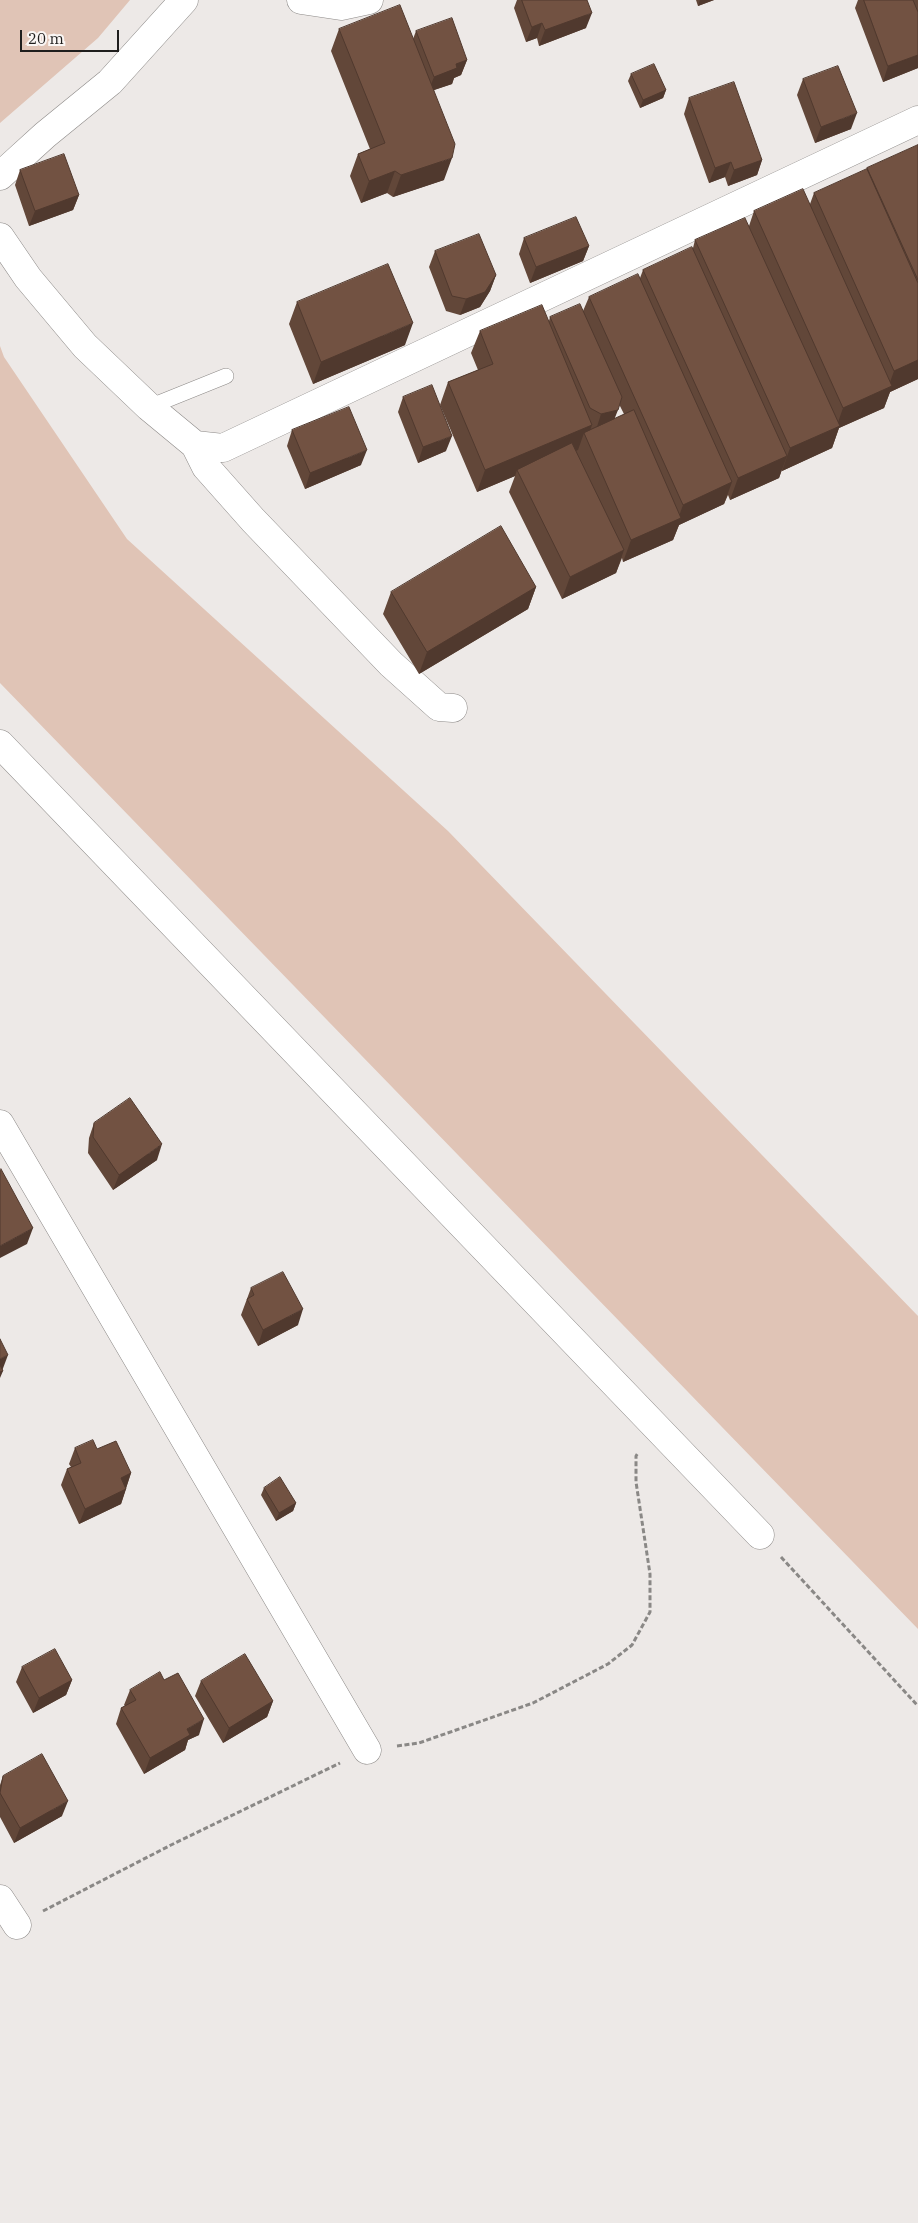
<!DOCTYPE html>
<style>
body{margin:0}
#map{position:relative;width:918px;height:2223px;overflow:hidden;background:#ede9e7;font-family:"IBM Plex Serif",serif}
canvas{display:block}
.scale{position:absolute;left:20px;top:30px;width:99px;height:22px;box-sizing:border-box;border:2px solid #1f1e1d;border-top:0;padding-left:6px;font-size:15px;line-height:18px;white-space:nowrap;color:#1f1e1d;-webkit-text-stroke:4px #faf6f4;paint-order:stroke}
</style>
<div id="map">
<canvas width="918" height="2223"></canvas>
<div class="scale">20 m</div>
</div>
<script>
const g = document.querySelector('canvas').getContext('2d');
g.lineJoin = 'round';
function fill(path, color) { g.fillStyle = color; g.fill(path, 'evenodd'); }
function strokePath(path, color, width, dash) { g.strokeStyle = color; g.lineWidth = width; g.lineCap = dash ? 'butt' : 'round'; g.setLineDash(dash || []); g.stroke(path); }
const green = new Path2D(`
 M 0,0 L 130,0 L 98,38 L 0,123 Z
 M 0,346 L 4,357 L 127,539 L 448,831 L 918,1316 L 918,1629 L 0,683 Z`);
const path = new Path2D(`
 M 781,1557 L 918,1706
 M 397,1746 L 419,1743 L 533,1703 L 608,1664 L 632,1645 L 650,1612 L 650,1574 L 636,1482 L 636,1456 L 638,1453
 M 43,1911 L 171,1845 L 340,1763`);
const service = new Path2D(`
 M 149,407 L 226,376`);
const minor = new Path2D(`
 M 301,0 L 341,6 L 369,0
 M 0,176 L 45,135 L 110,82 L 184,0
 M 0,237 L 28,278 L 85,346 L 149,407 L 195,445 L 206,467 L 253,520 L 391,664 L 439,707 L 453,708
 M 195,445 L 223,448 L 918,120
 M 0,744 L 760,1535
 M 0,1124 L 367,1750
 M 0,1899 L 17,1925`);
const wall = new Path2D(`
 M 517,0 L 587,0 L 586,28 L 539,46 L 537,38 L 526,42 L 514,8 Z
 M 696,0 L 714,0 L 698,6 Z
 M 858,0 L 918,0 L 918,68 L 883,82 L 855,8 Z
 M 339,29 L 413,39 L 416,31 L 467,60 L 461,75 L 454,78 L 452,84 L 434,90 L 444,180 L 393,197 L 387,193 L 361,203 L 350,176 L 358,154 L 370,149 L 331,51 Z
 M 631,74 L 666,90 L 663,98 L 640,108 L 628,81 Z
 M 803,79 L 851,129 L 815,143 L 797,95 Z
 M 689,98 L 762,160 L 757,175 L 728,186 L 725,177 L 709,183 L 684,114 Z
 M 918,145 L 918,379 L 890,392 L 884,408 L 839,428 L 832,448 L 782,471 L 782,469 L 779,478 L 730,500 L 728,495 L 724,504 L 679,525 L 673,540 L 623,562 L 622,558 L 616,573 L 562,599 L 509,492 L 515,476 L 477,492 L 440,405 L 448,382 L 478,370 L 471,353 L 480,331 L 549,321 L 550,317 L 583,311 L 589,297 L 640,278 L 643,270 L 693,248 L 695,240 L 749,226 L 754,211 L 810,204 L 814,193 L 867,169 L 867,168 ZM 619,404 L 624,414 L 614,419 Z
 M 20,170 L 79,195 L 73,210 L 29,226 L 15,185 Z
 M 524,238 L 589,246 L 583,261 L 530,283 L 519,254 Z
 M 435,251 L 496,275 L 490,291 L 480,307 L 460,315 L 446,311 L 429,267 Z
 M 297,302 L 405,345 L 313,384 L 289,324 Z
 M 403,397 L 446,451 L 418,463 L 398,412 Z
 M 292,430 L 361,465 L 305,489 L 287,446 Z
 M 536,587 L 528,609 L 419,674 L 383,614 L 391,592 Z
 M 94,1123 L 157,1160 L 113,1190 L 88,1153 L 89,1138 Z
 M 251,1288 L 298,1325 L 258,1346 L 241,1315 Z
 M 75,1448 L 97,1449 L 131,1473 L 121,1504 L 79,1524 L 61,1485 L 67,1469 L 71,1467 L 69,1464 Z
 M 264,1488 L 296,1503 L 293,1511 L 276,1521 L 261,1495 Z
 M 22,1667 L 72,1680 L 66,1695 L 33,1713 L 16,1682 Z
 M 201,1681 L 273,1701 L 267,1717 L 223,1743 L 195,1696 Z
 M 130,1690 L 199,1735 L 188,1740 L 185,1750 L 144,1774 L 116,1724 L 121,1708 L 125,1706 L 124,1705 Z
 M 3,1776 L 62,1816 L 14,1843 L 0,1817 L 0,1785 Z`);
const shadedWall = new Path2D(`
 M 700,0 L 714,0 L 698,6 Z
 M 592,13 L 586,28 L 539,46 L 545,30 Z
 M 542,23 L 537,38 L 526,42 L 532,27 Z
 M 918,55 L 918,68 L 883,82 L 888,66 Z
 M 467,60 L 461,75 L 454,78 L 452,84 L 428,92 L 434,77 L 456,64 Z
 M 666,90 L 663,98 L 640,108 L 643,100 Z
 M 857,113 L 851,129 L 815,143 L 821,127 Z
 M 452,158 L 444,180 L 393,197 L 401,175 Z
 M 762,160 L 757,175 L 728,186 L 734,170 Z
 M 731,162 L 725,177 L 709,183 L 715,168 Z
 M 395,171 L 387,193 L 361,203 L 369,181 Z
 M 79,195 L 73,210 L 29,226 L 35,211 Z
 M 589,246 L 583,261 L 530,283 L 536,267 Z
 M 496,275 L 490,291 L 480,307 L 460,315 L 466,299 Z
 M 413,323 L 405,345 L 313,384 L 321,362 Z
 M 918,360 L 918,379 L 890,392 L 884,408 L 839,428 L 832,448 L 782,471 L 790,448 L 836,428 L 843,408 L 888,388 L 894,371 Z
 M 618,410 L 612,425 L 596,430 L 601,414 Z
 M 592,425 L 587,439 L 584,433 L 578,450 L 519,474 L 517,470 L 515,476 L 477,492 L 485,470 Z
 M 452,436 L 446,451 L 418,463 L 423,447 Z
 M 367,450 L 361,465 L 305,489 L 310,473 Z
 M 787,456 L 779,478 L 730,500 L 738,478 Z
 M 732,482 L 724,504 L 679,525 L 673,540 L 623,562 L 631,540 L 678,519 L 683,505 Z
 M 624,550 L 616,573 L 562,599 L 570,577 Z
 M 536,587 L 528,609 L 419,674 L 427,652 Z
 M 162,1144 L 157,1160 L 113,1190 L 119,1175 Z
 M 33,1228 L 27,1244 L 0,1258 L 0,1246 Z
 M 303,1309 L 298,1325 L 258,1346 L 263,1330 Z
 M 8,1355 L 2,1371 L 0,1372 L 0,1359 Z
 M 3,1371 L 0,1378 L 0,1372 Z
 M 131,1473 L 126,1488 L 121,1478 Z
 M 126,1489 L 121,1504 L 79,1524 L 85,1509 Z
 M 296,1503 L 293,1511 L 276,1521 L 279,1513 Z
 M 72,1680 L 66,1695 L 33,1713 L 39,1698 Z
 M 273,1701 L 267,1717 L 223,1743 L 229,1728 Z
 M 204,1719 L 199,1735 L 188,1740 L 185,1750 L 144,1774 L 150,1758 L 187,1729 Z
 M 68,1801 L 62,1816 L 14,1843 L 20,1828 Z`);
const building = new Path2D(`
 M 522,0 L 587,0 L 592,13 L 545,30 L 542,23 L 532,27 Z
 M 864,0 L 913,0 L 918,12 L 918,55 L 888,66 Z
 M 400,5 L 455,144 L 452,158 L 401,175 L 395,171 L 369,181 L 358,154 L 385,143 L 339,29 Z
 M 452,18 L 467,60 L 456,64 L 457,68 L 434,77 L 416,31 Z
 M 654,64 L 666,90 L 643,100 L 631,74 Z
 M 838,66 L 857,113 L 821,127 L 803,79 Z
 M 734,82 L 762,160 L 734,170 L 731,162 L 715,168 L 689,98 Z
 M 918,145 L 918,280 L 867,168 Z
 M 64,154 L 79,195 L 35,211 L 20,170 Z
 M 867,169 L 918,283 L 918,360 L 894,371 L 814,193 Z
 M 803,189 L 892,386 L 843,408 L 754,211 Z
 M 576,217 L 589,246 L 536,267 L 524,238 Z
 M 745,218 L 840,426 L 790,448 L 695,240 Z
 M 479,234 L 496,275 L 485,292 L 466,299 L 452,296 L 435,251 Z
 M 692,247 L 787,456 L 738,478 L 643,270 Z
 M 388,264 L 413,323 L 321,362 L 297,302 Z
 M 638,274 L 732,482 L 683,505 L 589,297 Z
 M 580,304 L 622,397 L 618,410 L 601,414 L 590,408 L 550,317 Z
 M 542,305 L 592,425 L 485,470 L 448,382 L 493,364 L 480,331 Z
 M 432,385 L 452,436 L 423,447 L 403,397 Z
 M 349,407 L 367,450 L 310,473 L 292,430 Z
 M 634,410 L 681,518 L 631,540 L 584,433 Z
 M 572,443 L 624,550 L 570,577 L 517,470 Z
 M 501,526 L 536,587 L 427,652 L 391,592 Z
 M 130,1098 L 162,1144 L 119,1175 L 93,1137 L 94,1123 Z
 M 1,1169 L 33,1228 L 0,1246 L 0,1170 Z
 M 283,1272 L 303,1309 L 263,1330 L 247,1299 L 254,1295 L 251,1288 Z
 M 0,1339 L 8,1355 L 0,1359 Z
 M 0,1365 L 3,1371 L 0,1372 Z
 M 93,1440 L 97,1449 L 116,1441 L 131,1473 L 121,1478 L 126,1489 L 85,1509 L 67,1469 L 81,1463 L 75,1448 Z
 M 280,1477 L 296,1503 L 279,1513 L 264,1488 Z
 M 55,1649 L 72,1680 L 39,1698 L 22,1667 Z
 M 245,1654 L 273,1701 L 229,1728 L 201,1681 Z
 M 160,1672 L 164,1680 L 178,1673 L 204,1719 L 187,1729 L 190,1735 L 150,1758 L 121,1708 L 136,1700 L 130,1690 Z
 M 42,1754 L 68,1801 L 20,1828 L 0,1793 L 3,1776 Z`);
fill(green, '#e0c4b6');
strokePath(service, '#8c8987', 16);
strokePath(minor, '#8c8987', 29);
strokePath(path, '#8a8886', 3, [5, 2.5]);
strokePath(service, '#fff', 15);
strokePath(minor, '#fff', 28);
fill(wall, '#624739');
fill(shadedWall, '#50392e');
fill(building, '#725242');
strokePath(building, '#50392e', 1);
</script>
